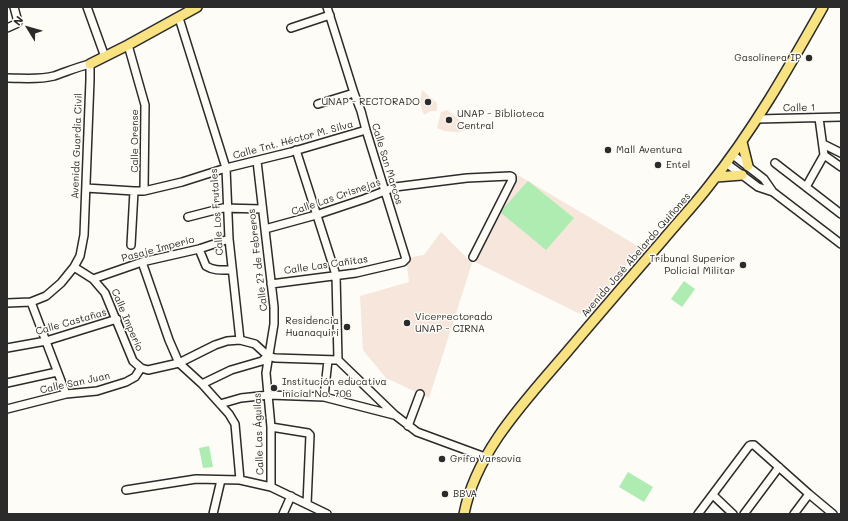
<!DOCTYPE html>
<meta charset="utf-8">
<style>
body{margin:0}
#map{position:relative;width:848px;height:521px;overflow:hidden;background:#fdfcf7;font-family:Mali,sans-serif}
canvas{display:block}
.frame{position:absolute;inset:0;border:8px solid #2b2b2b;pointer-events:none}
.north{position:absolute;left:8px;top:8px;width:40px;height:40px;-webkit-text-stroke:3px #fdfcf7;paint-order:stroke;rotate:307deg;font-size:11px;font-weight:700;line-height:16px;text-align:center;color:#2b2b2b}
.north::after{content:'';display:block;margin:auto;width:14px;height:18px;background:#2b2b2b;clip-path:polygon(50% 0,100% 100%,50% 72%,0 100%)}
</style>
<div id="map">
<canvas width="848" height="521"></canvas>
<div class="frame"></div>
<div class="north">N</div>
</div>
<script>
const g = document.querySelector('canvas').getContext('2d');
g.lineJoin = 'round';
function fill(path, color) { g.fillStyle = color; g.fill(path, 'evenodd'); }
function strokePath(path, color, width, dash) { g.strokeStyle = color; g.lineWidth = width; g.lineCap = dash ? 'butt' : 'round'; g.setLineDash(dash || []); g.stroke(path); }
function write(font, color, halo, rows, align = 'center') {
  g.font = font + ' Mali,sans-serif'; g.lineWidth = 3; g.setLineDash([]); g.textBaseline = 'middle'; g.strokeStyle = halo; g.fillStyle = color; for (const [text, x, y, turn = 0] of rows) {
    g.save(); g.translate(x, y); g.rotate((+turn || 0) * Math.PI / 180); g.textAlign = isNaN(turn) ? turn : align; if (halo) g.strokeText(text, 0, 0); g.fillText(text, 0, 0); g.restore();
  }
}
const built = new Path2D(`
 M 422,90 L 437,103 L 437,111 L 431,111 L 424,115 L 422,110 L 420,101 Z
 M 447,110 L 470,128 L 460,132 L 455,132 L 444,131 L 437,128 L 441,112 Z
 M 518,175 L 641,248 L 590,309 L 586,308 L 580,314 L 473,261 Z
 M 441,232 L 472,263 L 429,398 L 386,378 L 363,350 L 360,296 L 409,282 L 406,258 L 424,255 Z`);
const green = new Path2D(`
 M 528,181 L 574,218 L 546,250 L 500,212 Z
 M 684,281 L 695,289 L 682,307 L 671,299 Z
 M 209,446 L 213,467 L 203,468 L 199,448 Z
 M 628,472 L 653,487 L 644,502 L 619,487 Z`);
const minor = new Path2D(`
 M 87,7 L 105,57
 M 179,18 L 226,168 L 229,239 L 240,340
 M 7,28 L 16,24 L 18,22 L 14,7
 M 291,28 L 330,15
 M 128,45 L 145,105 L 144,191
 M 7,78 C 22,78 39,80 54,76 C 66,72 77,67 90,64 L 90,80 L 84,235 L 80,256 L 74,267 L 61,283 L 46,296 L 31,302 L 7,303
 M 318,104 L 354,93
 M 819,118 L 824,155
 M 757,119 L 841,117
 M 823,144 L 841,153
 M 296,150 L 336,275 L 338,360
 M 733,155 L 764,179 L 773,192 L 841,244
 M 824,155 L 841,167
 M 257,161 L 274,307 L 274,324 L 266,373 L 271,427 L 271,487
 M 726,163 L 758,187 L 773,192
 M 775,163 L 841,214
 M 806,187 L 824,155
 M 86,188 L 134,191 L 144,191 L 182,182 L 226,168 L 291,152 L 366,130
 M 188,217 L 223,208 L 262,209
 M 265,229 L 316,215 L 364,199 L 395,187 L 467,178 L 510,176 L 512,177 L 512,180 L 473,257
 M 131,245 L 134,191
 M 199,249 L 206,266 C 214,271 222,270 231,270
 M 142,262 L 169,340 L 179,363 L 202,384 L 229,414 L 235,424 L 240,480
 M 74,267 L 93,279 L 105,293 L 133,361 L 141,368 L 148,370 L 179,363 L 215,345 L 227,341 L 240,340 L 255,344 L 268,356 L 275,358 L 338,360 L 395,415 L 417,432 L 485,457
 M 93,279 L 142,262 L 199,249 L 229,239
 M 271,284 L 356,273 L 403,262 L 406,259 L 366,130 L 361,111 L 354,93 L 327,7
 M 31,302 L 66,394
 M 7,348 L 46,341 L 117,319
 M 7,383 L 57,372
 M 202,384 L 231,370 L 262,361 L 268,356
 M 324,397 L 328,360
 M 220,404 L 241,398 L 269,395 L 324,397 L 394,415
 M 7,409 L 66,394 L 97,391 L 126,382 L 135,377 L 141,368
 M 408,426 L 420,394
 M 271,427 L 308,433 L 310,435 L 307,504
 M 126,490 L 196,479 L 240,480 L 271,487 L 327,514
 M 713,495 L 733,514
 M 213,514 L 221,480
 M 283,514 L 291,496
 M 698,514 L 749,446 L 751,445 L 754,445 L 809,494 L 833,514
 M 744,514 L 779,467
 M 794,514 L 809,494`);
const major = new Path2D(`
 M 90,64 L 128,45 L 197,7
 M 742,142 L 748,166
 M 716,177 L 742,175
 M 464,514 C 476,451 527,399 567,352 C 599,314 631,277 663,240 C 678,222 694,205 708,187 C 753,131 788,69 823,7`);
const markers = [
 [809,58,4,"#2b2b2b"],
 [428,102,4,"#2b2b2b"],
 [449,120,4,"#2b2b2b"],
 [608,150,4,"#2b2b2b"],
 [658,165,4,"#2b2b2b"],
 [743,265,4,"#2b2b2b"],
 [407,323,4,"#2b2b2b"],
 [347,327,4,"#2b2b2b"],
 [274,388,4,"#2b2b2b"],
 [442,459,4,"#2b2b2b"],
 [445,494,4,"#2b2b2b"]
];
const poiNames = [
 ["Gasolinera IP",801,58,"right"],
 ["UNAP - RECTORADO",420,102,"right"],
 ["UNAP - Biblioteca",457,114],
 ["Central",457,126],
 ["Mall Aventura",616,150],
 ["Entel",666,165],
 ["Tribunal Superior",735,259,"right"],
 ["Policial Militar",735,271,"right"],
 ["Vicerrectorado",415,317],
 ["UNAP - CIRNA",415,329],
 ["Residencia",339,321,"right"],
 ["Huanaquiri",339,333,"right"],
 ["Institución educativa",282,382],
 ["inicial No. 706",282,394],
 ["Grifo Varsovia",450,459],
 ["BBVA",453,494]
];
const streetNames = [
 ["Calle 1",799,108,-1],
 ["Calle Tnt. Héctor M. Silva",293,140,-15],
 ["Calle Orense",135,141,-90],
 ["Avenida Guardia Civil",77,146,-88],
 ["Calle San Marcos",387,164,73],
 ["Calle Las Crisnejas",336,197,-19],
 ["Calle Los Frutales",217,212,-94],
 ["Pasaje Imperio",158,249,-15],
 ["Avenida José Abelardo Quiñones",636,255,-49],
 ["Calle 27 de Febreros",258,260,-97],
 ["Calle Las Cañitas",326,265,-8],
 ["Calle Imperio",127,320,67],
 ["Calle Castañas",71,322,-16],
 ["Calle San Juan",75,383,-12],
 ["Calle Las Águilas",259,434,-92]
];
fill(built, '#f6e6db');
fill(green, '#aeecb2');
strokePath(minor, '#2b2b2b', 10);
strokePath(major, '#2b2b2b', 12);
strokePath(minor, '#fdfcf7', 7);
strokePath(major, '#f8e281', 9);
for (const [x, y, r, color] of markers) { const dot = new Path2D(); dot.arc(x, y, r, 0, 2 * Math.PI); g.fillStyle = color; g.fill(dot); strokePath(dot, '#fdfcf7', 1.5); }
write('10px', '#2b2b2b', '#fdfcf7', poiNames, 'left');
write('10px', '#2b2b2b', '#fdfcf7', streetNames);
</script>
